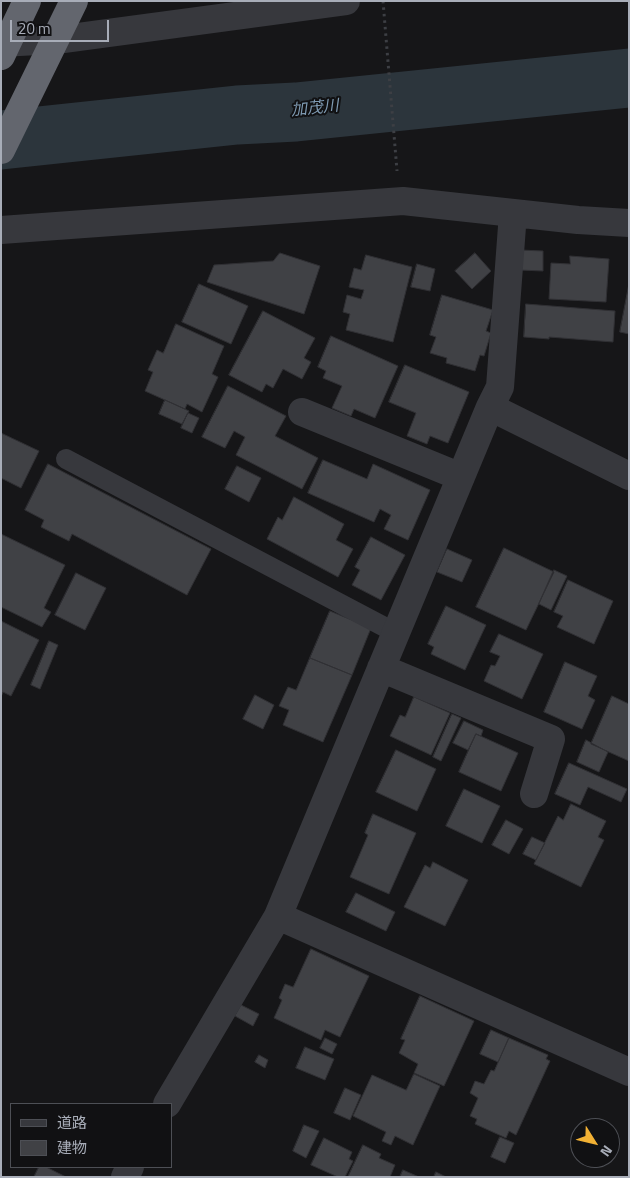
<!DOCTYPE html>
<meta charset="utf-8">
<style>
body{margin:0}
#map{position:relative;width:630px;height:1178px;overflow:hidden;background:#161618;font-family:"Titillium Web","Noto Sans JP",sans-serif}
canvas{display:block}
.frame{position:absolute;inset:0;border:2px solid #a8adb8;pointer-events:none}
.legend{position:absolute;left:10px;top:1103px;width:162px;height:65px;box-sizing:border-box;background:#111113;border:1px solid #4d4f55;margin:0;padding:6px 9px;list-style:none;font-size:15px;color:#a8adb8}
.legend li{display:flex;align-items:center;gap:10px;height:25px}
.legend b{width:25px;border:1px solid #4d4f55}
.north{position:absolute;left:570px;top:1118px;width:50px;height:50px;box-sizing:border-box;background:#111113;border:1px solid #4d4f55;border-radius:50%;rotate:126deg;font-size:14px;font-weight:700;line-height:20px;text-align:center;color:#a8adb8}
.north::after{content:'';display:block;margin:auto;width:18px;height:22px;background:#f2b134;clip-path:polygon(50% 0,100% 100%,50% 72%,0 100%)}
.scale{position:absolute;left:10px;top:20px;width:99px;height:22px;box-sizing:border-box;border:2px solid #a8adb8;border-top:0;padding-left:6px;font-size:15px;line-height:18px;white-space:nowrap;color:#a8adb8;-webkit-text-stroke:4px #111113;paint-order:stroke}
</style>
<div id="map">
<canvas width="630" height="1178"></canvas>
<div class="frame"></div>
<ul class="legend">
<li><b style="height:6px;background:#37383d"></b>道路</li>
<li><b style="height:14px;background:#404145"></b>建物</li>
</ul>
<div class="north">N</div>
<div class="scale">20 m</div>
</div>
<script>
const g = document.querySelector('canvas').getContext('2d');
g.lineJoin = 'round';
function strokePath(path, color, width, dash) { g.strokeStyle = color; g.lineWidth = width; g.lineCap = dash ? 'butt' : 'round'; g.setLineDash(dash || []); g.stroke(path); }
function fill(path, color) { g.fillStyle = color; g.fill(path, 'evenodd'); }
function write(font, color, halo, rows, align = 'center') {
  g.font = font + ' "Titillium Web","Noto Sans JP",sans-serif'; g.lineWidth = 4; g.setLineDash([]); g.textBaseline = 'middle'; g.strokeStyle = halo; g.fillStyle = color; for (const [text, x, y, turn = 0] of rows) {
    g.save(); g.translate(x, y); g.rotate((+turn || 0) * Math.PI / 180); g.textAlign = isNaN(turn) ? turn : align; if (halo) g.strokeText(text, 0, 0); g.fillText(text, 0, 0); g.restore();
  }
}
const river = new Path2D(`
 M 1,140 L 237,115 L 296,112 L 629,78`);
const building = new Path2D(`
 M 520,250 L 543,251 L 543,271 L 519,270 Z
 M 280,253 L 320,266 L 304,314 L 207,282 L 214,265 L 273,261 Z
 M 475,253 L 491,271 L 472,289 L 455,271 Z
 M 366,255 L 412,267 L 393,342 L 346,330 L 350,314 L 343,312 L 347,295 L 361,299 L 364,290 L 349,287 L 354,268 L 361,270 Z
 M 570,256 L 609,259 L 606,302 L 549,299 L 551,263 L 570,264 Z
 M 417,264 L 435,269 L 430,291 L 411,287 Z
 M 199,284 L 248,306 L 231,344 L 182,322 Z
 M 629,284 L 629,334 L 620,332 Z
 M 442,295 L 493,310 L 486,331 L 491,333 L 484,356 L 480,355 L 475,371 L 446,363 L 447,358 L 430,353 L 436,337 L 430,335 Z
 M 526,304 L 615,311 L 613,342 L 549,337 L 549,339 L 524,337 Z
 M 263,311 L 315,338 L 304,358 L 311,362 L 302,379 L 283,369 L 273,388 L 266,384 L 262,392 L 229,375 Z
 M 176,324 L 224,346 L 212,374 L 218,377 L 202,412 L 187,404 L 185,409 L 145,391 L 153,372 L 148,370 L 157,350 L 163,353 Z
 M 331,336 L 398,366 L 375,418 L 354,409 L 351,416 L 332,408 L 342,386 L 323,378 L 326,371 L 318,367 Z
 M 405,365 L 469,392 L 448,443 L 430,436 L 427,444 L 407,436 L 416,413 L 389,402 Z
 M 228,386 L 286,416 L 275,436 L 318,458 L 302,489 L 236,455 L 245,437 L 234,431 L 225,448 L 202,437 Z
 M 165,400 L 189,411 L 182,424 L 159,414 Z
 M 188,413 L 199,418 L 192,433 L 181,428 Z
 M 1,433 L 39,451 L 21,488 L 1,478 Z
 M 323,460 L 367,479 L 373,464 L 430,490 L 408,540 L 384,529 L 391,515 L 380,509 L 374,522 L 308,493 Z
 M 48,464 L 211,549 L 187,595 L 72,534 L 69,541 L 41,527 L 44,520 L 25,510 Z
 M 237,466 L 261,478 L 249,502 L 225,489 Z
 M 294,497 L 344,524 L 336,540 L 353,549 L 338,577 L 267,539 L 278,517 L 282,520 Z
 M 1,534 L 65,565 L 44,608 L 51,612 L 42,627 L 1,607 Z
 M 371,537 L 405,555 L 381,600 L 352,585 L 360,570 L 355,567 Z
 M 504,548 L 554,572 L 526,630 L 476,607 Z
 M 447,549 L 472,560 L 462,582 L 437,572 Z
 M 554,570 L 567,576 L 551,610 L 539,604 Z
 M 76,573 L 106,588 L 85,630 L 55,615 Z
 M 568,580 L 613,601 L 594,644 L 557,627 L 563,616 L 554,612 Z
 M 446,606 L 486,625 L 465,670 L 431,654 L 434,647 L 428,644 Z
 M 330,611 L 371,628 L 352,675 L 310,658 Z
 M 1,621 L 39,640 L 11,696 L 3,692 L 1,697 Z
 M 499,634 L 543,654 L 522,699 L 484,681 L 491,665 L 495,666 L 500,656 L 490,652 Z
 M 49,641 L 58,645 L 40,689 L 31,685 Z
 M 310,658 L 352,675 L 323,742 L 283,725 L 289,710 L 279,706 L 288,687 L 296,690 Z
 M 565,662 L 597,676 L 588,696 L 595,700 L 582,729 L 544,712 Z
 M 255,695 L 274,705 L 263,729 L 243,719 Z
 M 612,696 L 629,704 L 629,761 L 591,744 Z
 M 414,697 L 450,713 L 431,755 L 390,736 L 400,715 L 405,717 Z
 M 452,714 L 461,718 L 441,761 L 433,757 Z
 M 464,721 L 483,730 L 481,736 L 476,734 L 468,750 L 453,743 Z
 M 476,734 L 518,753 L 501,791 L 459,772 Z
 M 586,740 L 608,752 L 599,772 L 577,762 Z
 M 396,750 L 436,769 L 417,811 L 376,792 Z
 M 569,763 L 627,789 L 621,802 L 588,787 L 580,805 L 555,794 Z
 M 464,789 L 500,806 L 482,843 L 446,826 Z
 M 571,804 L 606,821 L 598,837 L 604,840 L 581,887 L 534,864 L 558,816 L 563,820 Z
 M 373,814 L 416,833 L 389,894 L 350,877 L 368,835 L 365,833 Z
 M 506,820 L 523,829 L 509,854 L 492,845 Z
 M 532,837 L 545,843 L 536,860 L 523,854 Z
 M 433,862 L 468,880 L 445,926 L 404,907 L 425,865 L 430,868 Z
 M 356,893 L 395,912 L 386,931 L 346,912 Z
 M 311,949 L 369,976 L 340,1037 L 325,1030 L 321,1040 L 274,1018 L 282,1000 L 279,998 L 285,984 L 293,987 Z
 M 420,996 L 474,1021 L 444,1086 L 414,1073 L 418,1064 L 399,1053 L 405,1040 L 401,1039 Z
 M 241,1005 L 259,1014 L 253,1026 L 235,1016 Z
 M 491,1030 L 509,1038 L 498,1062 L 480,1054 Z
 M 325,1038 L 337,1044 L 332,1054 L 320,1048 Z
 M 509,1038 L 548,1055 L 546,1059 L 550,1061 L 516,1135 L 509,1131 L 506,1138 L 475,1124 L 477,1119 L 470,1116 L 478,1098 L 470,1093 L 475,1081 L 484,1084 L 491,1070 L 494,1071 Z
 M 305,1047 L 334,1059 L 325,1080 L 296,1068 Z
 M 259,1055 L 268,1060 L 265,1068 L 255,1062 Z
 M 414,1074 L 440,1086 L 413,1145 L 395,1136 L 391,1145 L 382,1141 L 386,1132 L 353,1116 L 372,1075 L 406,1090 Z
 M 345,1088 L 361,1095 L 350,1120 L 334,1113 Z
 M 304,1125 L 319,1131 L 306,1158 L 293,1151 Z
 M 500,1137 L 514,1143 L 505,1163 L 491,1157 Z
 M 324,1138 L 352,1152 L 349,1159 L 353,1161 L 345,1177 L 338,1177 L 311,1165 Z
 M 363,1145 L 381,1154 L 379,1158 L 395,1165 L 390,1177 L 348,1177 Z
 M 39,1167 L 46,1167 L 66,1177 L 34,1177 Z
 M 403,1170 L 419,1177 L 400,1177 Z
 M 436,1172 L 446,1177 L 434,1177 Z`);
const path = new Path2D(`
 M 383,1 L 397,171`);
const lane = new Path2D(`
 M 66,459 L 396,633`);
const street = new Path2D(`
 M 1,43 L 56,40 L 346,1
 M 1,230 L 403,201 L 578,220 L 629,223
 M 490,407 L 629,476
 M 302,412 L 461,477
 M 381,668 L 551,739 L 534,794
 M 278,916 L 629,1072
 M 167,1104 L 278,916 L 490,407 L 500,387 L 513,213
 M 125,1177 L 130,1167`);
const highway = new Path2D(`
 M 1,56 L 27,1
 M 1,150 L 74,1`);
const waterNames = [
 ["加茂川",315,109,-6]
];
strokePath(river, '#2c353c', 59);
fill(building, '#404145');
strokePath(building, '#303034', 1);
strokePath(path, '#3d3f44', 3, [2.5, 4]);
strokePath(lane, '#37383d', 20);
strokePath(street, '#37383d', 28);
strokePath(highway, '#63666e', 28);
write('italic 16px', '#7f9bb3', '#111113', waterNames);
</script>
